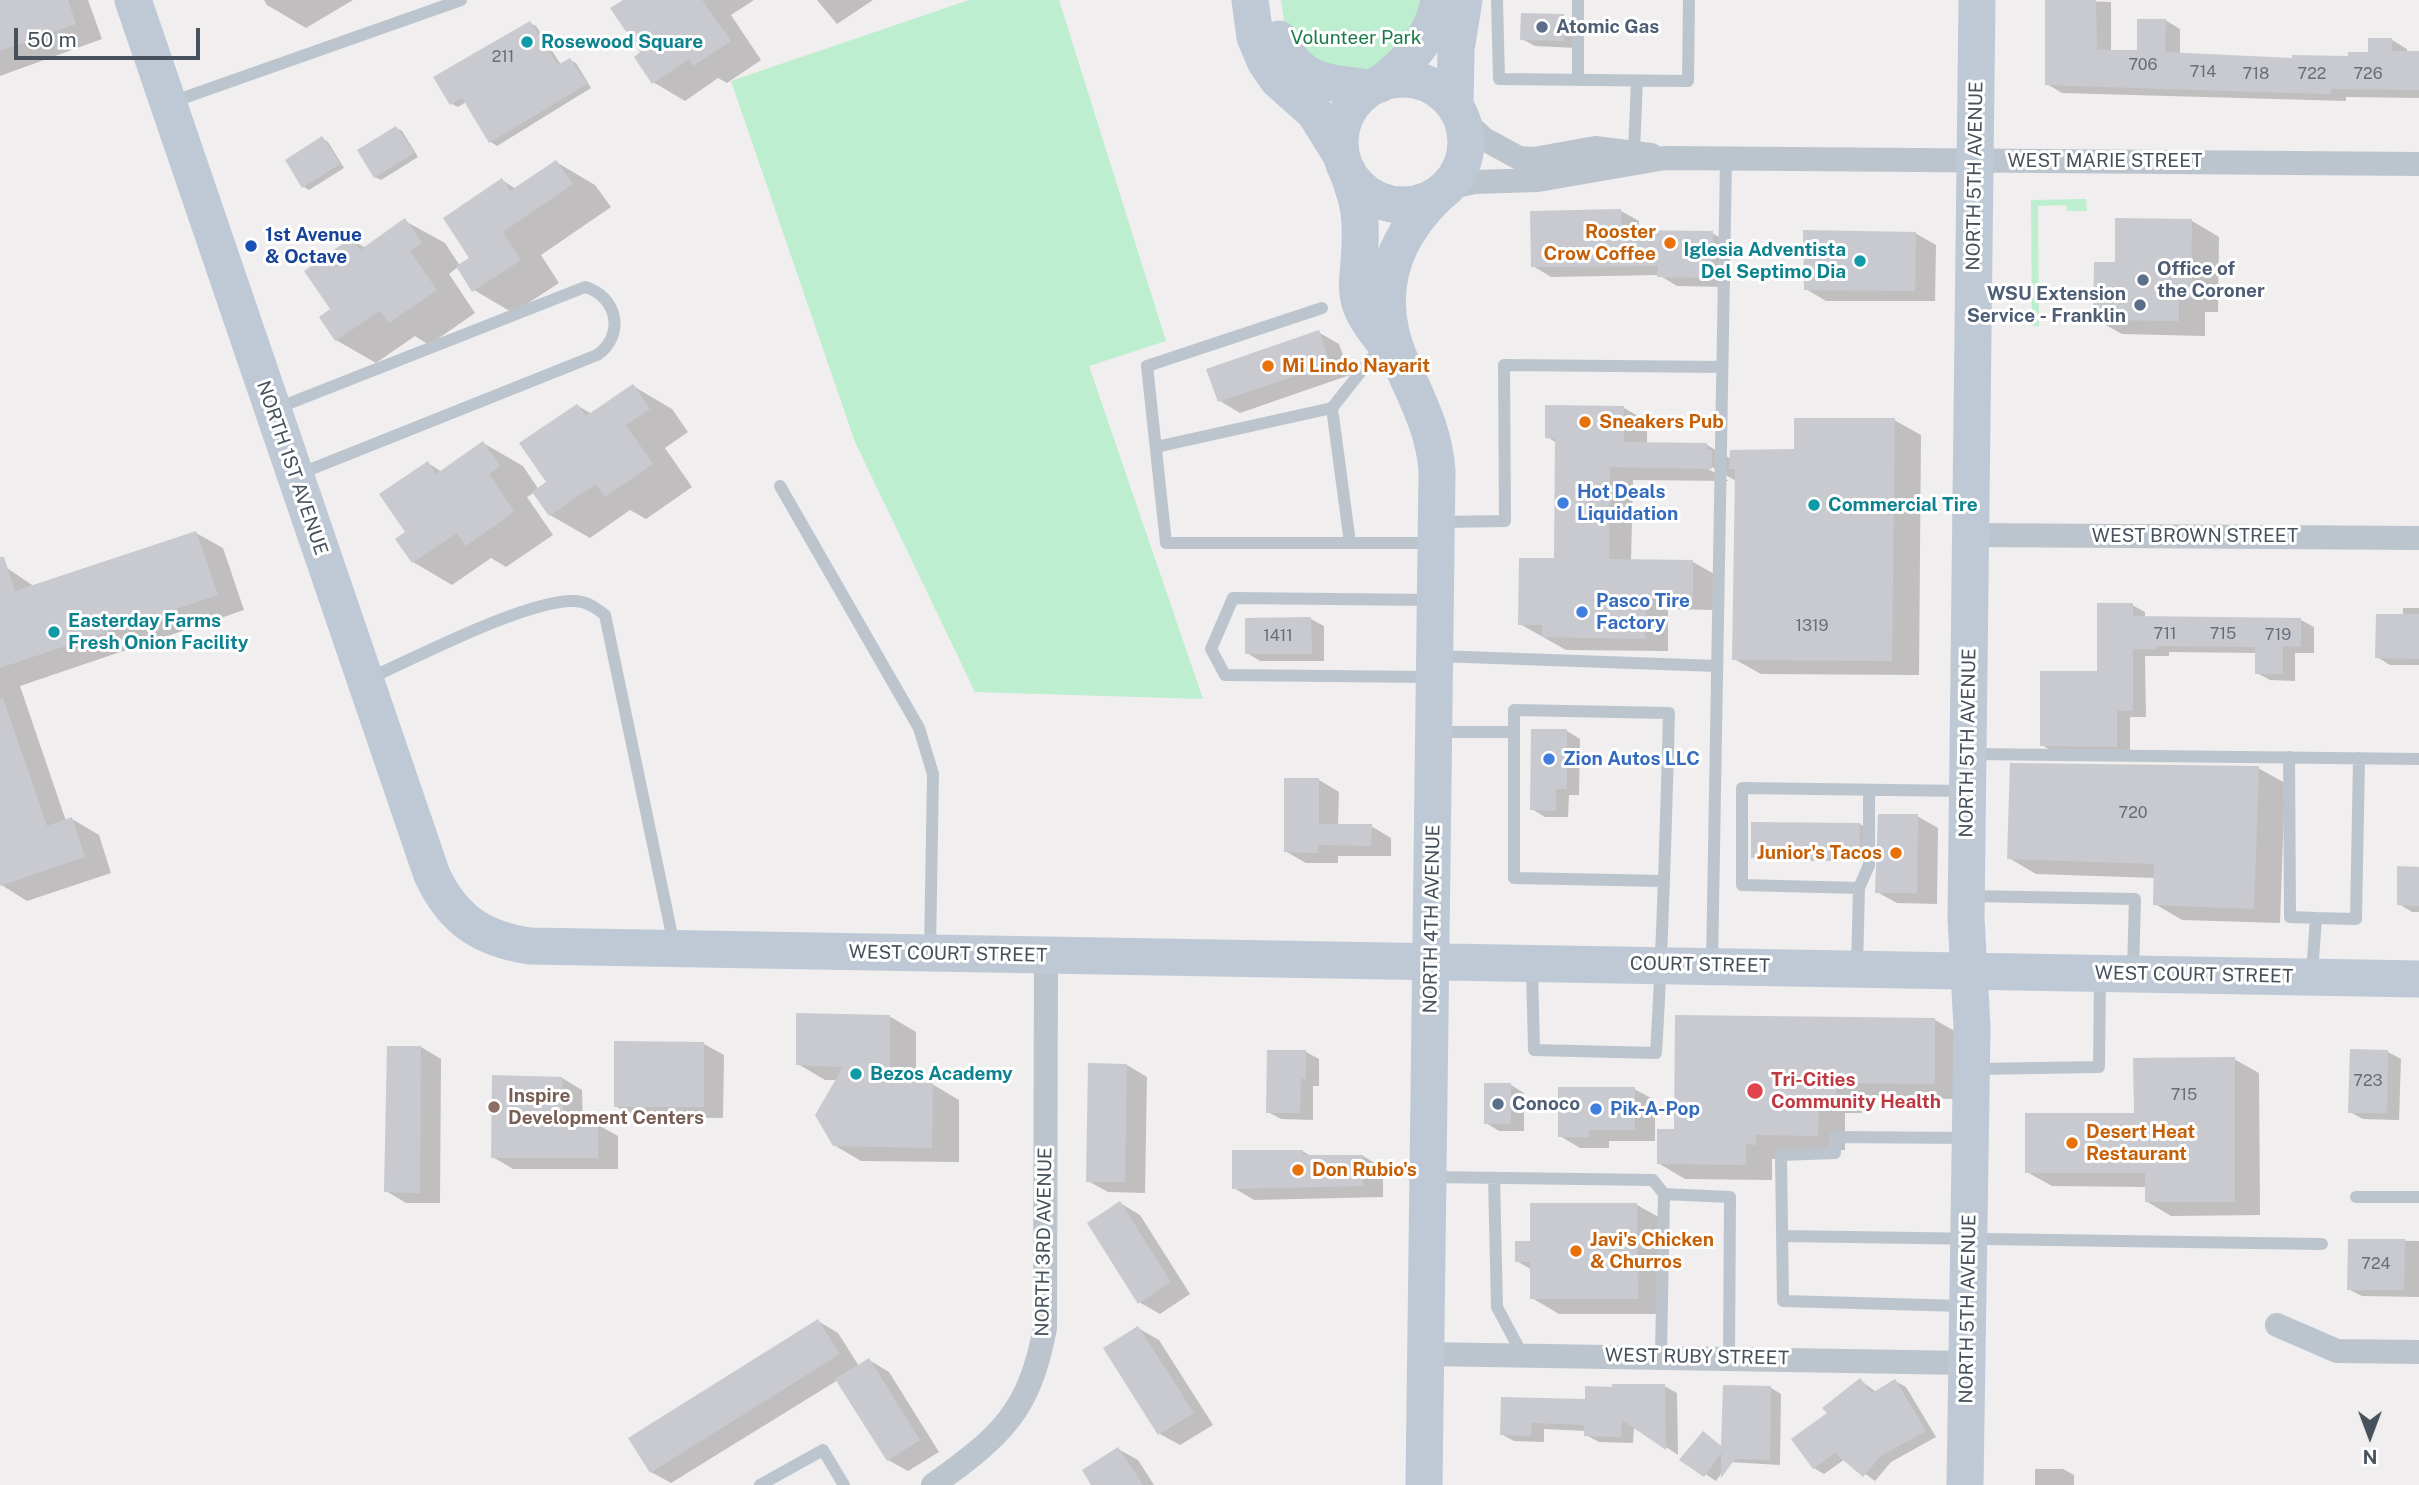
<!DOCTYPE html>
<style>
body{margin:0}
#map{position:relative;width:2419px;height:1485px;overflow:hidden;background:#f0eeee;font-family:"Public Sans",sans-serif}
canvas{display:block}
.north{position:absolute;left:2335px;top:1401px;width:70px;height:70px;-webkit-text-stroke:5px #fff;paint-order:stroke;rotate:180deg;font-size:19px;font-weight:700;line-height:28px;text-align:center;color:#46515b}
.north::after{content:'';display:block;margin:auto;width:24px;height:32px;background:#46515b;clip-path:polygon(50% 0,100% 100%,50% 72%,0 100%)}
.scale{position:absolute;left:14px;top:28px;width:186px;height:32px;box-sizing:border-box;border:4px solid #46515b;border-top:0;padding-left:9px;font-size:21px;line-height:24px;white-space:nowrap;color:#46515b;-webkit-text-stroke:5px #fff;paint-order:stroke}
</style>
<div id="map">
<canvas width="2419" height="1485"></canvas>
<div class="north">N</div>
<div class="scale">50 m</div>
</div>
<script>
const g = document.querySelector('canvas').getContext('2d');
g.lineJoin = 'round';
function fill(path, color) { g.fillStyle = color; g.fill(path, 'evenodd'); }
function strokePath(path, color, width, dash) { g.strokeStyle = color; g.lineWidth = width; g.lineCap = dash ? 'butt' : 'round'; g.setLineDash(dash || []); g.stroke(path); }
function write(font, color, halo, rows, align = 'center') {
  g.font = font + ' "Public Sans",sans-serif'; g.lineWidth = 6; g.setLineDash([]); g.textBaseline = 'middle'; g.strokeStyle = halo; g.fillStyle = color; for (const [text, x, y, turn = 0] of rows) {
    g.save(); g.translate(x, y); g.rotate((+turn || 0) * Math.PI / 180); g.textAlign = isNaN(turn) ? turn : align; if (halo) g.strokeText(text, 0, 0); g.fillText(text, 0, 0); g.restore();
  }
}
const green = new Path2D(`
 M 969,0 L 1059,0 L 1166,341 L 1089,366 L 1203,699 L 975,692 L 855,442 L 731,81 Z
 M 1281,0 L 1432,0 L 1377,73 L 1316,67 L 1285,28 Z
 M 2086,199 L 2087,211 L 2067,211 L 2066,205 L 2038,206 L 2039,326 L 2032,326 L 2031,200 Z`);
const shadow = new Path2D(`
 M 0,0 L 88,0 L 102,39 L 0,76 Z
 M 264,0 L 353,0 L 306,28 L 267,5 Z
 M 626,0 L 754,0 L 731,15 L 761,60 L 727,83 L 718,78 L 685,101 L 653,82 Z
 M 817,0 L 873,0 L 837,24 Z
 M 2047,0 L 2111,2 L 2111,52 L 2139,52 L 2165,20 L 2180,29 L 2180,55 L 2294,60 L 2350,58 L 2370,54 L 2392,40 L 2407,49 L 2407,53 L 2419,53 L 2419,98 L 2346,97 L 2346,101 L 2062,93 L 2047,84 Z
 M 1564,16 L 1577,24 L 1577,48 L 1535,46 L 1522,39 Z
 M 530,23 L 536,26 L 561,65 L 570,60 L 576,63 L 591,88 L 497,146 L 491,142 L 466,102 L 458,107 L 452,104 Z
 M 396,128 L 402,131 L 418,157 L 381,180 L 375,177 Z
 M 322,138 L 328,142 L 344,168 L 309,190 L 304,187 Z
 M 556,162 L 595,185 L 611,207 L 541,255 L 559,283 L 513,313 L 474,290 L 458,267 L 449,274 L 475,313 L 429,345 L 415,336 L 376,363 L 336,340 L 333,310 L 351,240 L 366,248 L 405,221 L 445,243 L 460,266 L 472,258 L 502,180 L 516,189 Z
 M 1621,211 L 1639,221 L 1639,232 L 1712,233 L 1730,243 L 1730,287 L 1677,286 L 1659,275 L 1551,277 L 1533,266 Z
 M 2192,221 L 2219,237 L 2218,312 L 2205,312 L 2205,336 L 2122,334 L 2095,319 L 2117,264 Z
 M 1915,233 L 1936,245 L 1935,301 L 1826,301 L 1806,289 Z
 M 1318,332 L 1339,344 L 1350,375 L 1240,413 L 1220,401 Z
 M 633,386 L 672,409 L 688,432 L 665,448 L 692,487 L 646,519 L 630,510 L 590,538 L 550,515 L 535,492 L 527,497 L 553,535 L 506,567 L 491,558 L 452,585 L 413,562 L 408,532 L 428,463 L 442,472 L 483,443 L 523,466 L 539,490 L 549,483 L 578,406 L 592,414 Z
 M 1624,408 L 1647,421 L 1647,444 L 1707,445 L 1731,459 L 1796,451 L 1894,420 L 1921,435 L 1919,675 L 1761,674 L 1734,659 L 1736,481 L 1705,463 L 1703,466 L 1729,481 L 1633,480 L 1631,561 L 1693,562 L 1716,575 L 1715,610 L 1668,609 L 1668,651 L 1566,650 L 1520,624 L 1555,560 L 1557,443 L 1547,437 Z
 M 196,533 L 223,548 L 244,610 L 20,686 L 66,821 L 72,819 L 99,835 L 111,873 L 27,901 L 0,884 L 0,570 L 7,568 L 35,587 Z
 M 2132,605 L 2145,612 L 2145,617 L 2301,620 L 2314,627 L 2314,653 L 2295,653 L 2295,681 L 2270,680 L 2257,673 L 2257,653 L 2169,652 L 2169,656 L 2145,656 L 2146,717 L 2130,717 L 2130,753 L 2055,753 L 2042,745 L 2098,673 Z
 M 2403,608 L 2419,608 L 2419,665 L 2390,665 L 2377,657 L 2403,616 Z
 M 1311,619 L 1324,626 L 1324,661 L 1260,661 L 1247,653 Z
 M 1567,731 L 1580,739 L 1579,795 L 1569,795 L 1568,817 L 1545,817 L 1532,809 Z
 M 2258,768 L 2285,783 L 2280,923 L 2182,920 L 2155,904 L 2156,878 L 2036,874 L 2009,858 Z
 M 1319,780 L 1339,792 L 1338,826 L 1371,826 L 1391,838 L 1391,856 L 1338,856 L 1338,863 L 1306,863 L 1285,851 Z
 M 1917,816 L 1938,828 L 1937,904 L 1897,903 L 1877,892 Z
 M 1860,824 L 1866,828 L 1866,861 L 1759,860 L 1753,857 Z
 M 2419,868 L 2419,912 L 2412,912 L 2399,904 Z
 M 889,1016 L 916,1032 L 916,1084 L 932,1084 L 959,1100 L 959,1162 L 861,1161 L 834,1145 L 837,1080 L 825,1080 L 798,1064 Z
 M 1676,1017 L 1935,1020 L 1962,1035 L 1961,1099 L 1862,1098 L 1862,1113 L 1845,1113 L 1845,1150 L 1783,1150 L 1783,1159 L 1772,1159 L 1772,1180 L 1685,1179 L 1658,1163 L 1676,1131 Z
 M 704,1044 L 724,1055 L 723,1118 L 636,1117 L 615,1106 Z
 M 421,1047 L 441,1059 L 440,1203 L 406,1203 L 386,1191 Z
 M 1306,1052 L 1319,1059 L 1319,1086 L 1313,1086 L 1313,1120 L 1281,1119 L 1268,1112 Z
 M 2388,1052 L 2401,1059 L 2399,1120 L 2363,1119 L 2350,1112 Z
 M 2234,1059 L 2259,1073 L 2260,1215 L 2171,1216 L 2146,1201 L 2146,1187 L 2052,1186 L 2027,1172 Z
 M 1127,1065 L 1147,1077 L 1145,1193 L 1108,1192 L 1088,1181 Z
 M 562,1078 L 582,1090 L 583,1125 L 598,1125 L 618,1136 L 618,1169 L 513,1169 L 493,1157 Z
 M 1511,1085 L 1524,1093 L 1524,1131 L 1499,1131 L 1486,1123 Z
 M 1634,1089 L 1655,1100 L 1655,1141 L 1609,1141 L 1609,1148 L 1580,1148 L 1560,1136 Z
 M 1302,1151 L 1311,1156 L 1363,1156 L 1383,1168 L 1383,1197 L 1254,1200 L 1234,1188 Z
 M 1120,1203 L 1140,1215 L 1190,1294 L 1160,1314 L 1139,1302 Z
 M 1637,1205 L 1664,1220 L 1664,1314 L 1559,1314 L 1532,1298 L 1532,1270 L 1517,1261 L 1532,1242 Z
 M 2349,1240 L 2419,1241 L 2419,1297 L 2362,1296 L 2348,1289 Z
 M 818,1321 L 838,1333 L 859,1366 L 869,1360 L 889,1372 L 939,1452 L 908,1471 L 888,1460 L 838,1380 L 671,1483 L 651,1472 Z
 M 1138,1328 L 1159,1340 L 1213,1425 L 1180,1445 L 1160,1434 Z
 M 1860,1380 L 1876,1392 L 1895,1381 L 1906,1387 L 1936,1437 L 1891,1462 L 1875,1481 L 1845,1459 L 1824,1474 L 1814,1468 L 1830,1413 Z
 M 1664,1386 L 1677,1393 L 1678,1455 L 1634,1426 L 1633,1443 L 1599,1442 L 1586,1435 L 1586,1431 L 1544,1429 L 1544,1442 L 1514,1441 L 1501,1434 L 1587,1401 L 1587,1388 Z
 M 1771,1388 L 1781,1394 L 1780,1465 L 1729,1462 L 1716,1481 L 1682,1459 L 1703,1434 L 1723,1447 Z
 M 1118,1449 L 1138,1460 L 1154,1485 L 1093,1485 Z
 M 2035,1469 L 2063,1469 L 2074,1475 L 2074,1485 L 2035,1485 Z`);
const building = new Path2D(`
 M 0,0 L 68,0 L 76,24 L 0,51 Z
 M 623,0 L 702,0 L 731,41 L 693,66 L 689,59 L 652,84 L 634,57 L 640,52 L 610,8 Z
 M 2045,0 L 2096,0 L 2097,50 L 2137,50 L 2137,19 L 2166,19 L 2165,52 L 2292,58 L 2292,55 L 2348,56 L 2348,52 L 2368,52 L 2368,38 L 2392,38 L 2392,51 L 2419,51 L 2419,90 L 2331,89 L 2331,94 L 2292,93 L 2045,85 Z
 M 1521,13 L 1564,14 L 1564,41 L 1520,40 Z
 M 530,21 L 558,65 L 570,58 L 587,84 L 489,143 L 462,98 L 450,105 L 433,77 Z
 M 396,126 L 414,153 L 374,178 L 357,150 Z
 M 322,136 L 340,164 L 302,188 L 285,160 Z
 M 556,160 L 573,184 L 503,232 L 521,260 L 472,292 L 456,266 L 469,258 L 443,218 L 502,178 L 510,191 Z
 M 1621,209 L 1622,230 L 1713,231 L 1712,278 L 1657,277 L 1658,266 L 1531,267 L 1530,211 Z
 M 405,218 L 422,243 L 410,251 L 437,290 L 389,323 L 380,311 L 335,341 L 319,317 L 330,309 L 304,271 L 351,238 L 360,250 Z
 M 2115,218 L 2192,219 L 2191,298 L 2179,298 L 2179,321 L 2093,320 L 2094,262 L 2115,262 Z
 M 1803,230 L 1916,232 L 1915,291 L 1804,290 Z
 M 1319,330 L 1330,364 L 1218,402 L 1206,369 Z
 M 633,384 L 650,409 L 626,425 L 653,464 L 605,497 L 596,484 L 549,516 L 532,492 L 546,482 L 519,443 L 577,404 L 586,416 Z
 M 1545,405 L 1624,406 L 1624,442 L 1707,443 L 1707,450 L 1712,450 L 1712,469 L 1610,467 L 1609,559 L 1693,560 L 1693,598 L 1646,597 L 1645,639 L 1542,637 L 1542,625 L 1518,625 L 1519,558 L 1554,558 L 1555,439 L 1545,438 Z
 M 1794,418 L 1895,418 L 1892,661 L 1732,660 L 1735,469 L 1729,469 L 1730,450 L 1794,449 Z
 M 483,441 L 500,466 L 489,474 L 514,512 L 466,546 L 457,533 L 412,563 L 395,539 L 405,532 L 379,494 L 428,461 L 436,474 Z
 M 196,531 L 218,595 L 0,668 L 0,557 L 4,557 L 15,591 Z
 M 2097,603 L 2133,603 L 2133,616 L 2301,618 L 2301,647 L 2283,646 L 2283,674 L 2255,674 L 2255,647 L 2156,646 L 2156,649 L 2133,649 L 2133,711 L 2117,711 L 2117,747 L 2040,746 L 2040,671 L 2097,671 Z
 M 2376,614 L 2419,614 L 2419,659 L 2375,658 Z
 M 1311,617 L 1312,654 L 1245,654 L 1245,618 Z
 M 3,698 L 47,826 L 72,817 L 85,857 L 0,886 L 0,699 Z
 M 1531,729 L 1567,729 L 1567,789 L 1556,789 L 1556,811 L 1530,810 Z
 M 2010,763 L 2259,766 L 2254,909 L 2153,905 L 2154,864 L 2007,859 Z
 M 1284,778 L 1319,778 L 1319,824 L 1372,824 L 1371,846 L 1318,845 L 1318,853 L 1284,852 Z
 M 1878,814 L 1918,814 L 1917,893 L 1875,893 Z
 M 1751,822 L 1860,823 L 1860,859 L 1751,858 Z
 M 2397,866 L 2419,867 L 2419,906 L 2397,905 Z
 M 796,1013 L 890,1015 L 890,1082 L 933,1083 L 932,1148 L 833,1146 L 815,1115 L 843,1067 L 796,1065 Z
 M 1675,1015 L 1935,1018 L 1935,1084 L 1836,1083 L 1836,1098 L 1819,1098 L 1818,1136 L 1756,1135 L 1756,1145 L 1746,1144 L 1746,1165 L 1657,1164 L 1657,1129 L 1674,1129 Z
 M 614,1041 L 704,1042 L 704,1107 L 614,1107 Z
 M 387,1046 L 421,1046 L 420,1193 L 384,1192 Z
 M 2350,1049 L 2388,1050 L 2387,1113 L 2348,1113 Z
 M 1267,1050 L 1306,1050 L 1306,1079 L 1301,1079 L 1300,1113 L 1266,1113 Z
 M 2235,1057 L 2235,1202 L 2145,1202 L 2145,1173 L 2025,1173 L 2025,1113 L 2134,1113 L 2133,1058 Z
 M 1088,1063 L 1127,1064 L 1125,1182 L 1086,1182 Z
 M 492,1075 L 562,1077 L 564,1123 L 598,1123 L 598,1158 L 491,1158 Z
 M 1484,1083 L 1511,1083 L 1511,1124 L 1484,1124 Z
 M 1558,1087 L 1635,1087 L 1635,1130 L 1589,1130 L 1589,1137 L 1558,1137 Z
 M 1232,1150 L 1303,1150 L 1303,1155 L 1363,1155 L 1363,1186 L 1232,1189 Z
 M 1120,1201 L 1171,1282 L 1138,1304 L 1087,1223 Z
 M 1530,1203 L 1637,1203 L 1638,1299 L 1530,1299 L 1530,1262 L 1515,1262 L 1515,1241 L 1530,1241 Z
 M 2348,1239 L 2405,1239 L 2404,1290 L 2347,1290 Z
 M 818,1319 L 840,1354 L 650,1473 L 628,1438 Z
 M 1138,1326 L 1194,1413 L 1158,1435 L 1103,1348 Z
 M 869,1358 L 920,1440 L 887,1461 L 835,1379 Z
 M 1860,1378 L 1872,1393 L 1895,1379 L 1926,1431 L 1881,1456 L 1863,1477 L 1835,1453 L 1813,1469 L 1791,1439 L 1827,1413 L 1822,1408 Z
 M 1612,1384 L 1665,1384 L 1666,1450 L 1622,1420 L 1621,1437 L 1584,1436 L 1584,1425 L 1532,1423 L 1531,1436 L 1500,1435 L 1501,1397 L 1585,1399 L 1585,1386 L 1612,1387 Z
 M 1723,1385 L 1771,1386 L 1770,1460 L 1735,1459 L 1721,1478 L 1721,1453 L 1704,1477 L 1679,1460 L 1703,1431 L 1721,1446 Z
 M 1118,1447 L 1143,1485 L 1091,1485 L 1082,1470 Z`);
const lane = new Path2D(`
 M 1497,0 L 1499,79 L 1688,81 L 1689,0
 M 1578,80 L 1578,0
 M 172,102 L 461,0
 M 1634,151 L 1637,81
 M 1322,308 L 1147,366 L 1166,543 L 1432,543
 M 1332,408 L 1382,345
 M 275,409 L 585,287 C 617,296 626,335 597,355 L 299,474
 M 1156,447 L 1332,408 L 1350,543
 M 780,486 L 919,728 L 933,774 L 930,951
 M 1439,522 L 1505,521 L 1504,365 L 1722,367
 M 1438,656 L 1717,666
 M 1431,677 L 1225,675 L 1211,649 L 1233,598 L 1431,600
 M 370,678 C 417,657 530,598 576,601 C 588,602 596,608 605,615 L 674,945
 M 1437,732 L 1514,732
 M 1971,754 L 2419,759
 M 2289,757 L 2290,917 L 2316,918 L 2312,973
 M 1859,888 L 1869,865 L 1869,790
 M 1969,896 L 2135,899 L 2133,970
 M 2316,918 L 2356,919 L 2359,758
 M 1712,965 L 1726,159
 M 1532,967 L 1534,1050 L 1656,1053 C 1663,940 1666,827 1669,713 L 1514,710 L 1514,878 L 1664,881
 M 1857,968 L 1859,888 L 1742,885 L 1742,788 L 1965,791
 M 1975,1069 L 2099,1067 L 2100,975
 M 1431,1177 L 1653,1180 L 1664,1194
 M 1494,1178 L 1497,1307 L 1522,1354
 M 2356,1197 L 2419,1197
 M 1782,1236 L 2322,1244
 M 1963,1306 L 1783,1301 L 1781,1155 L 1835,1153 L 1835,1137 L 1967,1138
 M 1661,1356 L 1664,1194 L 1730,1197 L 1729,1357
 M 760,1485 L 823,1450 L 844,1485`);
const street = new Path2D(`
 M 1461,118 L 1484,139 L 1519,158 L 1534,159 L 1595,148 L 1651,155
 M 1446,188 L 1475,182 L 1538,180 L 1665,158 L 2419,164
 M 1970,535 L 2419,538
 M 2277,1325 L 2337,1351 L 2419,1352
 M 1426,1354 L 1967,1363
 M 933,1485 C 1001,1436 1029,1413 1045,1328 L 1046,955`);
const secondary = new Path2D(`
 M 133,0 L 432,875 C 453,920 482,939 530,946 L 2419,979
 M 1250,0 L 1255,37 L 1265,61 L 1278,80 L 1315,113 L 1341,155
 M 1279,39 C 1300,85 1328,82 1370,88
 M1340 142a63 63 0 1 1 126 0a63 63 0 1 1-126 0Z
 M 1380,84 C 1409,62 1433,37 1439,0
 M 1455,106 L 1456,49 L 1464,0
 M 1347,170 C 1353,188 1360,205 1360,224 C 1363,289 1340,293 1392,351
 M 1424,1485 L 1437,471 C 1434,428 1416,398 1400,360 C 1373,296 1390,241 1438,195
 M 1965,1485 L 1972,1027 L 1966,918 L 1977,0`);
const markers = [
 [1542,27,7,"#5c6f8a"],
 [527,42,7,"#0f9aa8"],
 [1670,243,7,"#e8710a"],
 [251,246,7,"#1a4fb4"],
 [1860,261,7,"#0f9aa8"],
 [2143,280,7,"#5c6f8a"],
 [2140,305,7,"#5c6f8a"],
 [1268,366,7,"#e8710a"],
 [1585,422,7,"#e8710a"],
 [1563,503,7,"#3f7fe0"],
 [1814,505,7,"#0f9aa8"],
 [1582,612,7,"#3f7fe0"],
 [54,632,7,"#0f9aa8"],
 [1549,759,7,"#3f7fe0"],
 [1896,853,7,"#e8710a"],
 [856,1074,7,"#0f9aa8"],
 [1755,1091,9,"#e0444e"],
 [1498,1104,7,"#5c6f8a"],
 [494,1107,7,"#8d6e63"],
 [1596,1109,7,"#3f7fe0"],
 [2072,1143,7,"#e8710a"],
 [1298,1170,7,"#e8710a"],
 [1576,1251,7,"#e8710a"]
];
const numberNames = [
 ["211",503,57],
 ["706",2143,65],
 ["714",2203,72],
 ["718",2256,74],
 ["722",2312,74],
 ["726",2368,74],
 ["1319",1812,626],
 ["711",2165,634],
 ["715",2223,634],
 ["719",2278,635],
 ["1411",1278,636],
 ["720",2133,813],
 ["723",2368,1081],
 ["715",2184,1095],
 ["724",2376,1264]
];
const serviceNames = [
 ["Atomic Gas",1556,27],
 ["Office of",2157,269],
 ["the Coroner",2157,291],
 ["WSU Extension",2126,294,"right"],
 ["Service - Franklin",2126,316,"right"],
 ["Conoco",1512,1104]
];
const parkNames = [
 ["Volunteer Park",1356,38]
];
const cultureNames = [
 ["Rosewood Square",541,42],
 ["Iglesia Adventista",1846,250,"right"],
 ["Del Septimo Dia",1846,272,"right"],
 ["Commercial Tire",1828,505],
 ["Easterday Farms",68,621],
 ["Fresh Onion Facility",68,643],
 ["Bezos Academy",870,1074]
];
const streetNames = [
 ["WEST MARIE STREET",2105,161],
 ["NORTH 5TH AVENUE",1975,176,-89],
 ["NORTH 1ST AVENUE",292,468,71],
 ["WEST BROWN STREET",2195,536],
 ["NORTH 5TH AVENUE",1968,743,-89],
 ["NORTH 4TH AVENUE",1432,919,-89],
 ["WEST COURT STREET",948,954,1],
 ["COURT STREET",1700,965,1],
 ["WEST COURT STREET",2194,975,1],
 ["NORTH 3RD AVENUE",1044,1242,-89],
 ["NORTH 5TH AVENUE",1968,1309,-89],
 ["WEST RUBY STREET",1697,1357,1]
];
const foodNames = [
 ["Rooster",1656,232,"right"],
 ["Crow Coffee",1656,254,"right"],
 ["Mi Lindo Nayarit",1282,366],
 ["Sneakers Pub",1599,422],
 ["Junior's Tacos",1882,853,"right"],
 ["Desert Heat",2086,1132],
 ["Restaurant",2086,1154],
 ["Don Rubio's",1312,1170],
 ["Javi's Chicken",1590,1240],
 ["& Churros",1590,1262]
];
const transitNames = [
 ["1st Avenue",265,235],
 ["& Octave",265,257]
];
const shopNames = [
 ["Hot Deals",1577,492],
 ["Liquidation",1577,514],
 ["Pasco Tire",1596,601],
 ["Factory",1596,623],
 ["Zion Autos LLC",1563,759],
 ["Pik-A-Pop",1610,1109]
];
const healthNames = [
 ["Tri-Cities",1771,1080],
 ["Community Health",1771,1102]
];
const educationNames = [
 ["Inspire",508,1096],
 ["Development Centers",508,1118]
];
fill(green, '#bceecf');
fill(shadow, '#0003');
fill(building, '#c8cad0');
strokePath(lane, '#bcc5cd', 12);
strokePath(street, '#bcc5cd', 24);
strokePath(secondary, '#bec9d5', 37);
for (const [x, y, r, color] of markers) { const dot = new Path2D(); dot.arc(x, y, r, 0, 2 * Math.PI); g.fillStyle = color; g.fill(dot); strokePath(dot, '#fff', 2.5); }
write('16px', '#666f78', null, numberNames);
write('bold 19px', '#4e5e75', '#fff', serviceNames, 'left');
write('19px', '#187b48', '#fff', parkNames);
write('bold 19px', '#0d838f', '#fff', cultureNames, 'left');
write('19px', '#46515b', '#fff', streetNames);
write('bold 19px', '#c56008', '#fff', foodNames, 'left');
write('bold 19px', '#164399', '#fff', transitNames, 'left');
write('bold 19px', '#366cbe', '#fff', shopNames, 'left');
write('bold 19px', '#be3a42', '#fff', healthNames, 'left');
write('bold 19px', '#785e54', '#fff', educationNames, 'left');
</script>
